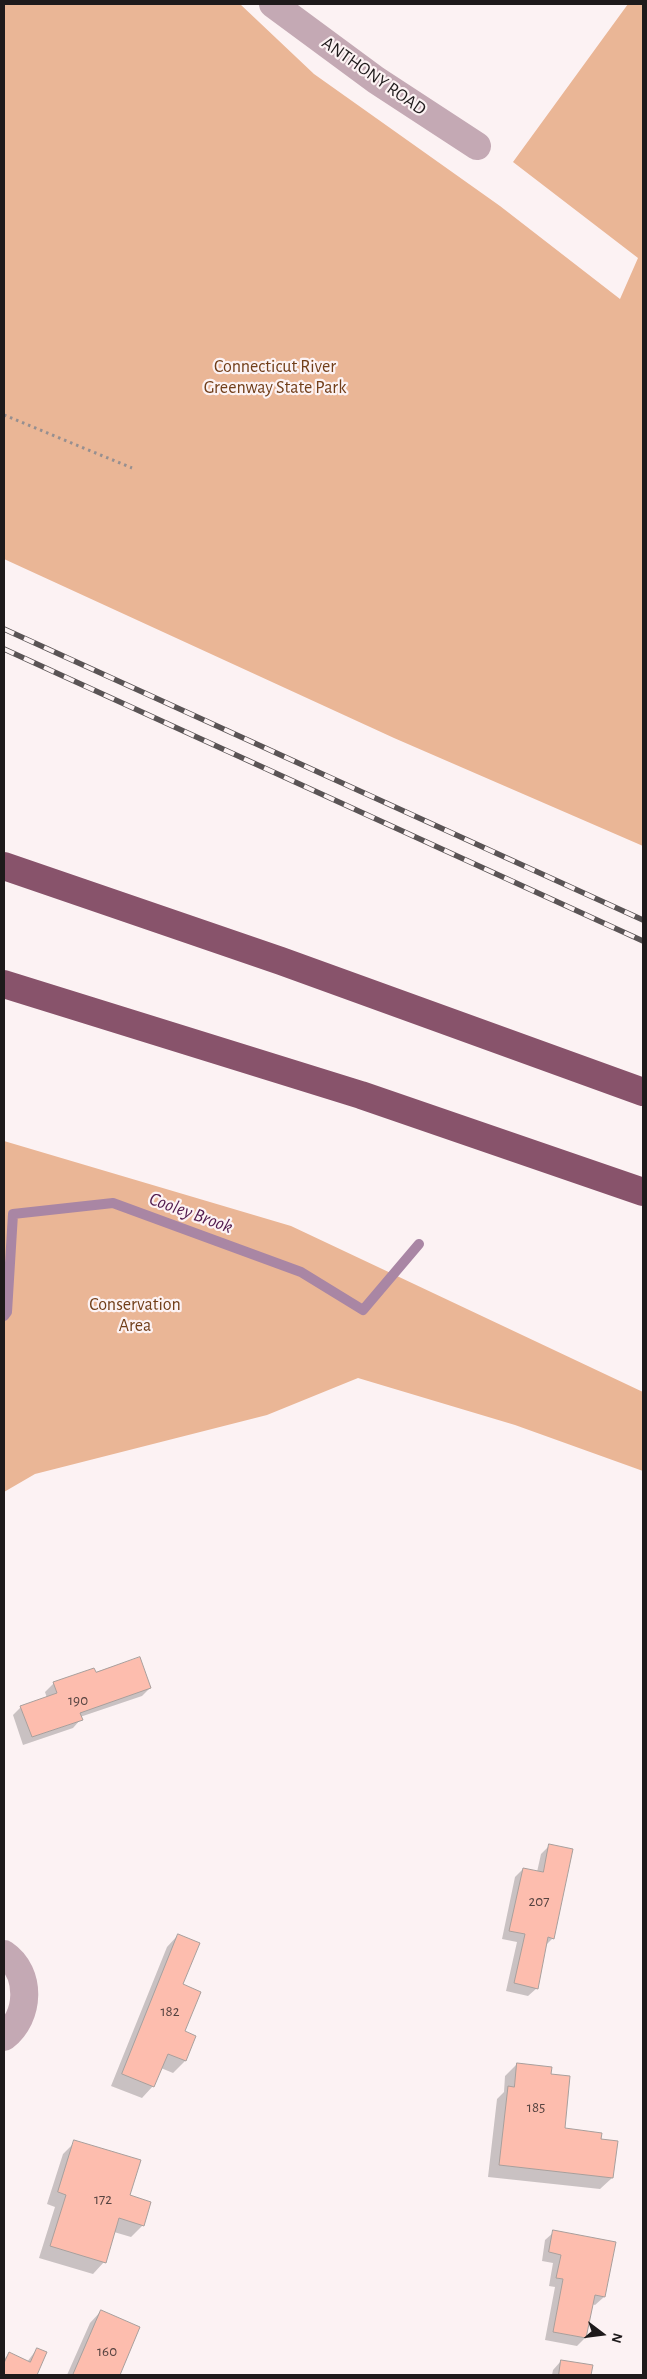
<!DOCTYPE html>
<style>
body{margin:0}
#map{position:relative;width:647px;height:2379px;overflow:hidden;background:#fcf2f3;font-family:"Alegreya Sans",sans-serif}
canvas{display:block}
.frame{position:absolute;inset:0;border:5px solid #1e1a1b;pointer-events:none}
.north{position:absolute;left:577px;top:2309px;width:50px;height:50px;-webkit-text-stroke:4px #fcf2f3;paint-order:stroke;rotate:105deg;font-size:14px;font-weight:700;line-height:20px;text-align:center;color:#1e1a1b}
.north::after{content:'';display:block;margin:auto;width:18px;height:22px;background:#1e1a1b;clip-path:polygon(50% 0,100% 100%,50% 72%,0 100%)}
</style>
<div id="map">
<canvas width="647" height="2379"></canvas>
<div class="frame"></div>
<div class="north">N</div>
</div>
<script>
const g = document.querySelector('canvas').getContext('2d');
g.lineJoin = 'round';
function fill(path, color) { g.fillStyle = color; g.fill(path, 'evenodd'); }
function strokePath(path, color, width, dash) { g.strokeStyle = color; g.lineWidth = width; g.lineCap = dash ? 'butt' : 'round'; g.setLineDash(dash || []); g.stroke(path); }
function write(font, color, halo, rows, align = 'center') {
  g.font = font + ' "Alegreya Sans",sans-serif'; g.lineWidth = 4.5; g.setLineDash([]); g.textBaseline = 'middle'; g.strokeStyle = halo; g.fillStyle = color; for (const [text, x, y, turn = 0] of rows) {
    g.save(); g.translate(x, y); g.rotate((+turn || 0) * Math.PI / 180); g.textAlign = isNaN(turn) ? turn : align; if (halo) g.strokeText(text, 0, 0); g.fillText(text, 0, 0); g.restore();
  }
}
const green = new Path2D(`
 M 4,4 L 240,4 L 314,74 L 500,206 L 620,299 L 638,258 L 513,162 L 628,4 L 643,4 L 643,846 L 394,738 L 4,559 Z
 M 4,1141 L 291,1226 L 643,1392 L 643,1471 L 515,1425 L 358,1378 L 267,1415 L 35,1474 L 4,1492 Z`);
const shadow = new Path2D(`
 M 95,1674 L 150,1688 L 142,1696 L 80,1717 L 81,1719 L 73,1728 L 23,1745 L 13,1715 L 21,1707 L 47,1698 L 45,1692 L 54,1683 Z
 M 550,1845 L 553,1938 L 545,1946 L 537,1988 L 528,1996 L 506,1991 L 517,1942 L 502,1939 L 515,1877 L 523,1869 L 537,1872 L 541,1854 Z
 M 178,1935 L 183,2032 L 194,2036 L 185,2061 L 173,2073 L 161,2068 L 153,2086 L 142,2098 L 111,2086 L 167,1947 Z
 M 517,2064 L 550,2075 L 563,2129 L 612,2178 L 600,2189 L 488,2177 L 497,2099 L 504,2092 L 505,2076 Z
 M 75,2142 L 128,2196 L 143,2225 L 131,2237 L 114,2232 L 104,2262 L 93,2274 L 39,2258 L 55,2207 L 47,2204 L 63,2154 Z
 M 554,2232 L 604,2297 L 595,2305 L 592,2304 L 585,2338 L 577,2346 L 545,2340 L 555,2287 L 549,2286 L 553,2263 L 542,2261 L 545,2240 Z
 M 101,2311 L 139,2328 L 119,2375 L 67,2375 L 90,2323 Z
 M 37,2349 L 45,2353 L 35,2375 L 4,2375 L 4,2359 L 9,2354 L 27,2362 Z
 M 561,2361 L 591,2366 L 590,2375 L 552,2375 L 553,2370 Z`);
const stream = new Path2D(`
 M 4,1316 L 7,1312 L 13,1214 L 113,1203 L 301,1272 L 363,1310 L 419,1244`);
const building = new Path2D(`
 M 140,1657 L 151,1688 L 80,1713 L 83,1720 L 32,1737 L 20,1706 L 57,1693 L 53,1682 L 94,1668 L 96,1672 Z
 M 549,1844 L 573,1849 L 554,1939 L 548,1937 L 538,1989 L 514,1983 L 525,1934 L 509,1931 L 523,1868 L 543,1872 Z
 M 178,1934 L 200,1943 L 183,1984 L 201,1992 L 185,2031 L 196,2036 L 186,2061 L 168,2054 L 154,2087 L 122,2074 Z
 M 517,2063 L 552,2067 L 551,2074 L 570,2076 L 565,2128 L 602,2133 L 601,2139 L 618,2141 L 613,2178 L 499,2165 L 508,2086 L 514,2087 Z
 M 74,2140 L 141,2160 L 130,2195 L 151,2202 L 144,2226 L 119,2218 L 106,2263 L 50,2246 L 66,2195 L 58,2192 Z
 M 553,2230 L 616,2242 L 605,2297 L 595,2295 L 586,2338 L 553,2332 L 563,2279 L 556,2278 L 561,2255 L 549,2252 Z
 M 101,2310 L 140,2327 L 120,2375 L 73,2375 Z
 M 37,2348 L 47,2352 L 37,2375 L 4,2375 L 4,2363 L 9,2352 L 30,2362 Z
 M 561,2360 L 593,2365 L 591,2375 L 559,2375 Z`);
const path = new Path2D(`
 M 4,415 L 132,468`);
const street = new Path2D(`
 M 273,4 L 376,80 L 477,146
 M 4,1954 C 32,1973 30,2017 4,2037`);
const highway = new Path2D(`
 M 4,866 L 281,961 L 643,1092
 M 4,984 L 361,1095 L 643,1192`);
const rail = new Path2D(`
 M 4,629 L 643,920
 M 4,649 L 643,941`);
const numberNames = [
 ["190",78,1700],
 ["207",539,1901],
 ["182",170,2011],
 ["185",536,2107],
 ["172",103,2199],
 ["160",107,2351]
];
const streetNames = [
 ["ANTHONY ROAD",374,76,35]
];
const parkNames = [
 ["Connecticut River",275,367],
 ["Greenway State Park",275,388],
 ["Conservation",135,1305],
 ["Area",135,1326]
];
const waterNames = [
 ["Cooley Brook",191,1213,20]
];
fill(green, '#eab696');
fill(shadow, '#0003');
strokePath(stream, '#a986a4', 10);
fill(building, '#fdbdae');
strokePath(building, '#a89f9c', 1);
strokePath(path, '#968f90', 3, [2.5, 4]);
strokePath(street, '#c4a9b4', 28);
strokePath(highway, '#88536b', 28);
strokePath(rail, '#5a5455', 5.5);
strokePath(rail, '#fcf2f3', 4, [11]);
write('15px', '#564340', null, numberNames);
write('18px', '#1e1a1b', '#fcf2f3', streetNames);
write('18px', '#713e19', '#fcf2f3', parkNames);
write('italic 19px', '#51194d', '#fcf2f3', waterNames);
</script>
